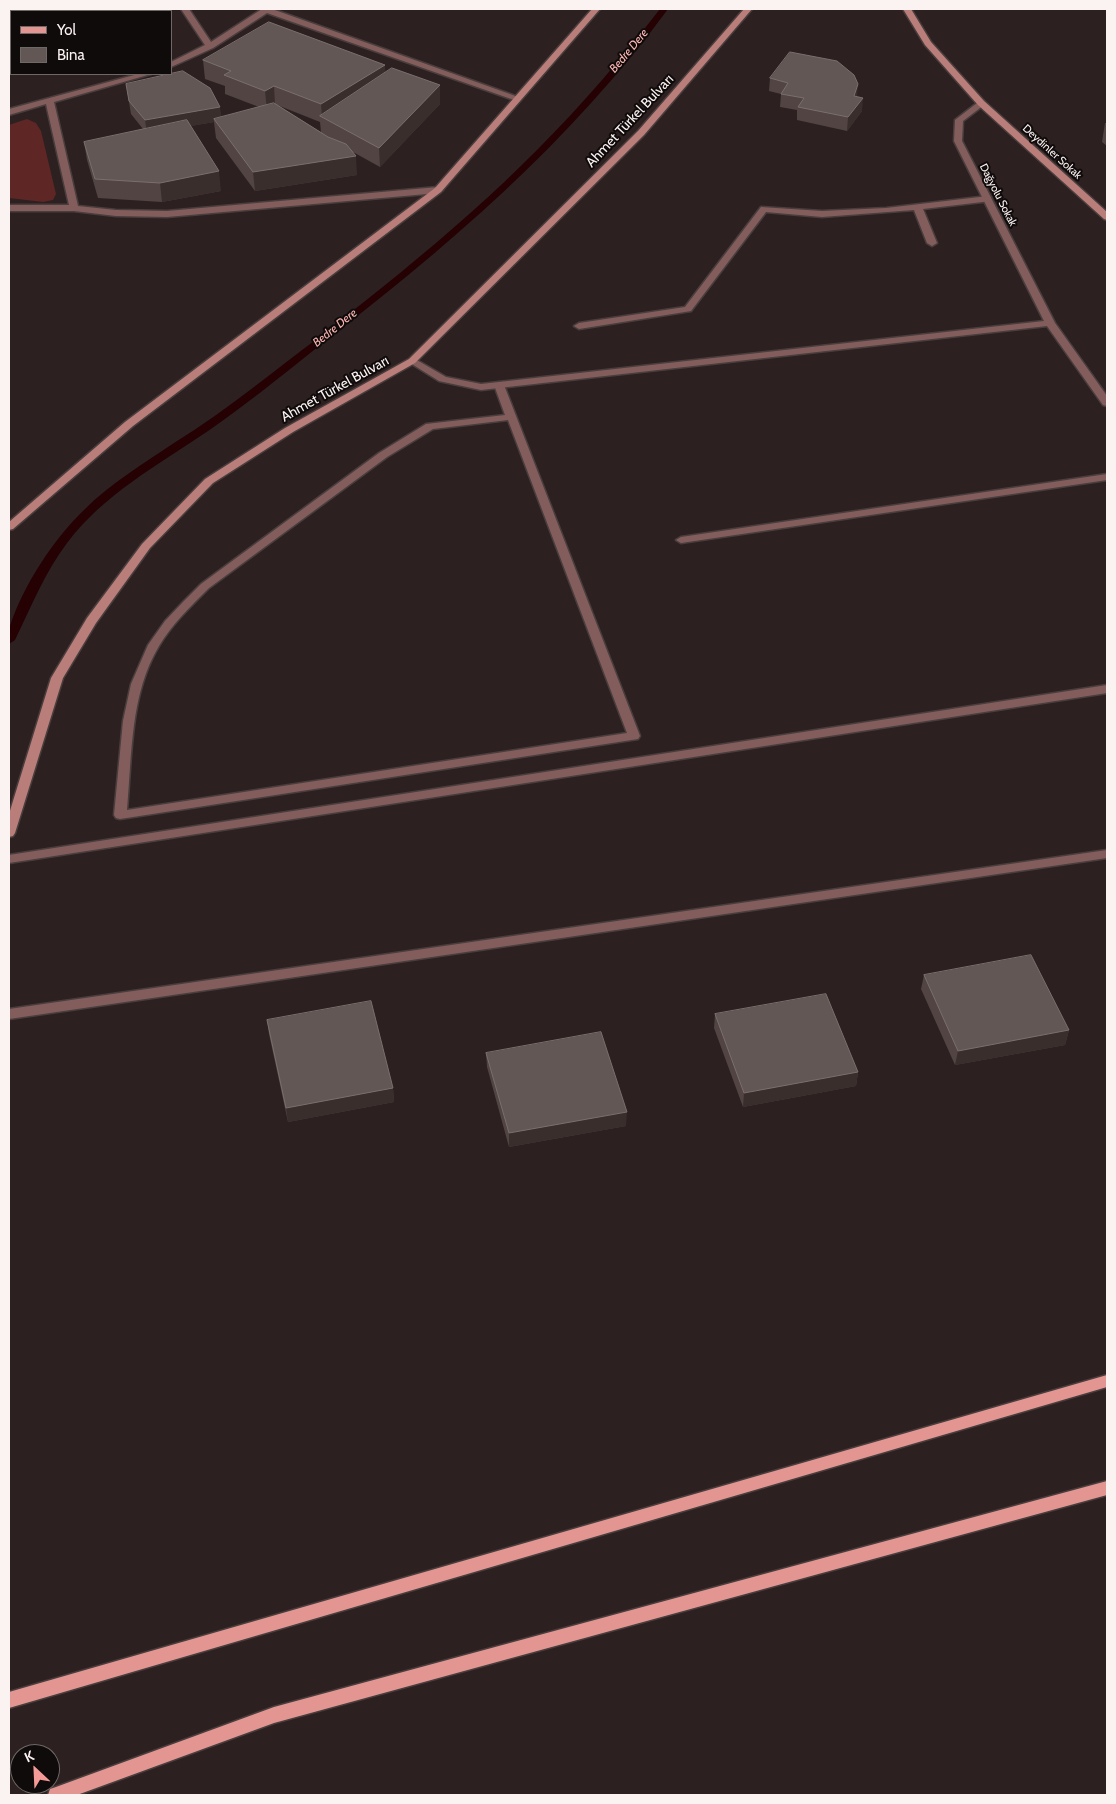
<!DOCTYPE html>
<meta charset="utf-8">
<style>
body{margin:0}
#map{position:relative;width:1116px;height:1804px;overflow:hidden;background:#2c2020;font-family:Cabin,sans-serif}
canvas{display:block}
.frame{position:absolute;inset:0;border:10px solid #fbf3f2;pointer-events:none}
.legend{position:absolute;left:10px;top:10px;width:162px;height:65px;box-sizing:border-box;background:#100b0b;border:1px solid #6e6867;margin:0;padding:6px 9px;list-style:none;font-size:15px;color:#fbf3f2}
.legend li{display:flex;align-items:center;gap:10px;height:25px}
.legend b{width:25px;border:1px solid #6e6867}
.north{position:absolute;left:10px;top:1744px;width:50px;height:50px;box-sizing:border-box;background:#100b0b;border:1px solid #6e6867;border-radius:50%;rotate:335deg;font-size:14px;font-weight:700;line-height:20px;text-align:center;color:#fbf3f2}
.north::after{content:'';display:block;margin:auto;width:18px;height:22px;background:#f59b97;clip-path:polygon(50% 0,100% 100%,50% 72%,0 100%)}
</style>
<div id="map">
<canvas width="1116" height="1804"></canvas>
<div class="frame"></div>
<ul class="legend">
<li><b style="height:6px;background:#e39691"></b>Yol</li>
<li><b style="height:14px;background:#635756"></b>Bina</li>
</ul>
<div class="north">K</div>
</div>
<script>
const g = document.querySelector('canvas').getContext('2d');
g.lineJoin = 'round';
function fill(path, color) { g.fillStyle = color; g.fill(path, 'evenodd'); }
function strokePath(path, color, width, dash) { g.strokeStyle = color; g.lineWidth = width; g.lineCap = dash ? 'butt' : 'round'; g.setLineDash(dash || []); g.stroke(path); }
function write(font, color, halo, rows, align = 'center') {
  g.font = font + ' Cabin,sans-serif'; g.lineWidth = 4; g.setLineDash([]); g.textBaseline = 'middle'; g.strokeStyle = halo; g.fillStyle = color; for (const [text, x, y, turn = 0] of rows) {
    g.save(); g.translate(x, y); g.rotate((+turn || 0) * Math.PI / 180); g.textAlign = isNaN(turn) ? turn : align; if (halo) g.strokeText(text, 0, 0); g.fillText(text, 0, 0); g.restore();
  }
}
const green = new Path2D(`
 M 27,119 L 36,123 L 41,131 L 56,194 L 53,200 L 43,202 L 9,198 L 9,125 Z`);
const stream = new Path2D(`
 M 660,9 L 668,9 C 570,143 445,249 314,350 C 279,378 244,406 208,431 C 158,465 104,494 67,543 C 45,572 31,607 15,640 L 9,644 C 9,638 8,631 10,626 C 23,586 54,538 85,509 C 111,483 143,464 174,443 C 201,426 228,407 254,387 C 352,312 451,237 538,149 C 582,105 622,58 660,9 Z`);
const lane = new Path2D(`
 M 988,196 L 991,197 L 991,201 L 923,209 L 937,243 L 932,246 L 927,243 L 914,210 L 822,217 L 766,212 L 691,311 L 579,329 L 574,326 L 579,323 L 685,307 L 761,207 L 822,211 L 886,208 Z
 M 499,382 L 504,385 L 640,736 L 638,739 L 120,819 L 116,818 L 114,815 L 123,721 L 131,684 L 148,645 L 165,621 L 183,602 L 201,584 L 379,453 L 426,424 L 505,415 L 494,385 ZM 508,420 L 627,733 L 127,810 C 132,755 130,694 159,646 C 172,624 191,606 209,588 L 387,457 L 433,429 Z
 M 1107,474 L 1107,480 L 681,543 L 676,540 L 681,537 Z`);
const street = new Path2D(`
 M 181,9 L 189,9 L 211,42 L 262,9 L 272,9 L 521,98 L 514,100 L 267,13 L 213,48 L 171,67 L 171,62 L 205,45 Z
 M 138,74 L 151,74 L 54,102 L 78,206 L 116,210 L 167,211 L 438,187 L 443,190 L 438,193 L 167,217 L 116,216 L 74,211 L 9,211 L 9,205 L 69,205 L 46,104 L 9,115 L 9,109 Z
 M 981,100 L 984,101 L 984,105 L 963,121 L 962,141 L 1055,323 L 1107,396 L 1107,406 L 1103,405 L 1047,326 L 481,390 L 439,381 L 407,361 L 412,358 L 415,359 L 446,377 L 481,384 L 1044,321 L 954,141 L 955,120 Z
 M 1107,685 L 1107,693 L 9,863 L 9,855 Z
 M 1107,850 L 1107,858 L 9,1019 L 9,1009 Z`);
const secondary = new Path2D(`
 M 592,9 L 600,9 L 441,192 L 133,426 L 13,529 L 9,530 L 9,522 L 125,422 L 435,188 Z
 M 744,9 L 752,9 L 644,135 L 415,363 L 293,432 L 213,483 L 150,548 L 96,623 L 63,678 L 15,833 L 13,836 L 9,837 L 9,814 L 51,678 L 87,618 L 142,544 L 205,479 L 285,428 L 409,359 L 638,131 Z
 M 903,9 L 911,9 L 931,42 L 984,101 L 1107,212 L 1107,220 L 1104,219 L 978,105 L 925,45 Z`);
const primary = new Path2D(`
 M 1107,1375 L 1107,1387 L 9,1708 L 9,1692 Z
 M 1107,1481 L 1107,1495 L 274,1723 L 77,1795 L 48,1795 L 50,1789 L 56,1787 L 274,1707 Z`);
const wall = new Path2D(`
 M 203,60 L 385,73 L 440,104 L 380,167 L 353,152 L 357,175 L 255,191 L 216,138 L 214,122 L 190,126 L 221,191 L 162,202 L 98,198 L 87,160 L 84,142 L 143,129 L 131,114 L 126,84 L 221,117 L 259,107 L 225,94 L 225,86 L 205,79 ZM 277,105 L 320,122 L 321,132 Z
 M 770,78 L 857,97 L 862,111 L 847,131 L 797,120 L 797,110 L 780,107 L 781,94 L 769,91 Z
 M 1105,123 L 1107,123 L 1107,146 L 1102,142 Z
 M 1107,148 L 1107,159 L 1106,158 Z
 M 924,975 L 1069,1030 L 1065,1045 L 955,1065 L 921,989 Z
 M 715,1014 L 858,1072 L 856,1086 L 743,1107 L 714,1028 Z
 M 267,1020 L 393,1088 L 394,1102 L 288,1122 L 269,1034 Z
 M 486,1053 L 626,1126 L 509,1147 L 487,1067 Z`);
const shadedWall = new Path2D(`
 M 385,65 L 386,83 L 322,117 L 321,104 Z
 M 858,84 L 857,97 L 854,96 Z
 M 440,85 L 440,104 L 380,167 L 379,148 Z
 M 274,86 L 275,104 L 267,110 L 265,91 Z
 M 863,98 L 862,111 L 847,131 L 848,117 Z
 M 220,107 L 222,120 L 214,119 L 214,122 L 147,134 L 145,120 Z
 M 356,156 L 357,175 L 255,191 L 253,172 Z
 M 219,171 L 221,191 L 162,202 L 160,183 Z
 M 1069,1030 L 1065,1045 L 955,1065 L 958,1051 Z
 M 858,1072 L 856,1086 L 743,1107 L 744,1093 Z
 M 393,1088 L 394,1102 L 288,1122 L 286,1108 Z
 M 627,1112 L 626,1126 L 509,1147 L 509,1133 Z`);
const building = new Path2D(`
 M 269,22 L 385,65 L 321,104 L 274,86 L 265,91 L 224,75 L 231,71 L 203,60 Z
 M 790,52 L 837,61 L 854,75 L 858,84 L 854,96 L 863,98 L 848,117 L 798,107 L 804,98 L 781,94 L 788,83 L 770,78 Z
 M 392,68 L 440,85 L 379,148 L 320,116 Z
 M 183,71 L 210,88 L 220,107 L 145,120 L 129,101 L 126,84 Z
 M 274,103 L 328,137 L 346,144 L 356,156 L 253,172 L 214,119 Z
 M 187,120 L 219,171 L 160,183 L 95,179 L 84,142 Z
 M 1031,955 L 1069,1030 L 958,1051 L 924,975 Z
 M 826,994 L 858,1072 L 744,1093 L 715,1014 Z
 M 371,1001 L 393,1088 L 286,1108 L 267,1020 Z
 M 601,1032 L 627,1112 L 509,1133 L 486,1053 Z`);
const farStreetnames = [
 ["Deydinler Sokak",1052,152,42],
 ["Dağyolu Sokak",998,195,63]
];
const farWaternames = [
 ["Bedre Dere",629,51,-50],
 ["Bedre Dere",335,328,-39]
];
const streetNames = [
 ["Ahmet Türkel Bulvarı",630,121,-47],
 ["Ahmet Türkel Bulvarı",335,389,-29]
];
fill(green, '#5e2625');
fill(stream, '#250103');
strokePath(lane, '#493e3d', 3);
strokePath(street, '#493e3d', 3);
strokePath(secondary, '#493e3d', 3);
strokePath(primary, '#493e3d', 3);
fill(lane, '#835d5b');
fill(street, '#835d5b');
fill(secondary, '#b97d7a');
fill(primary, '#e39691');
fill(wall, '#514443');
fill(shadedWall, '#3a2e2d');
fill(building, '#635756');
strokePath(building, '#7b6f6e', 1);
write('11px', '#fbf3f2', '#100b0b', farStreetnames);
write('italic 12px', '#fbb4b0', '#100b0b', farWaternames);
write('14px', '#fbf3f2', '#100b0b', streetNames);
</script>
